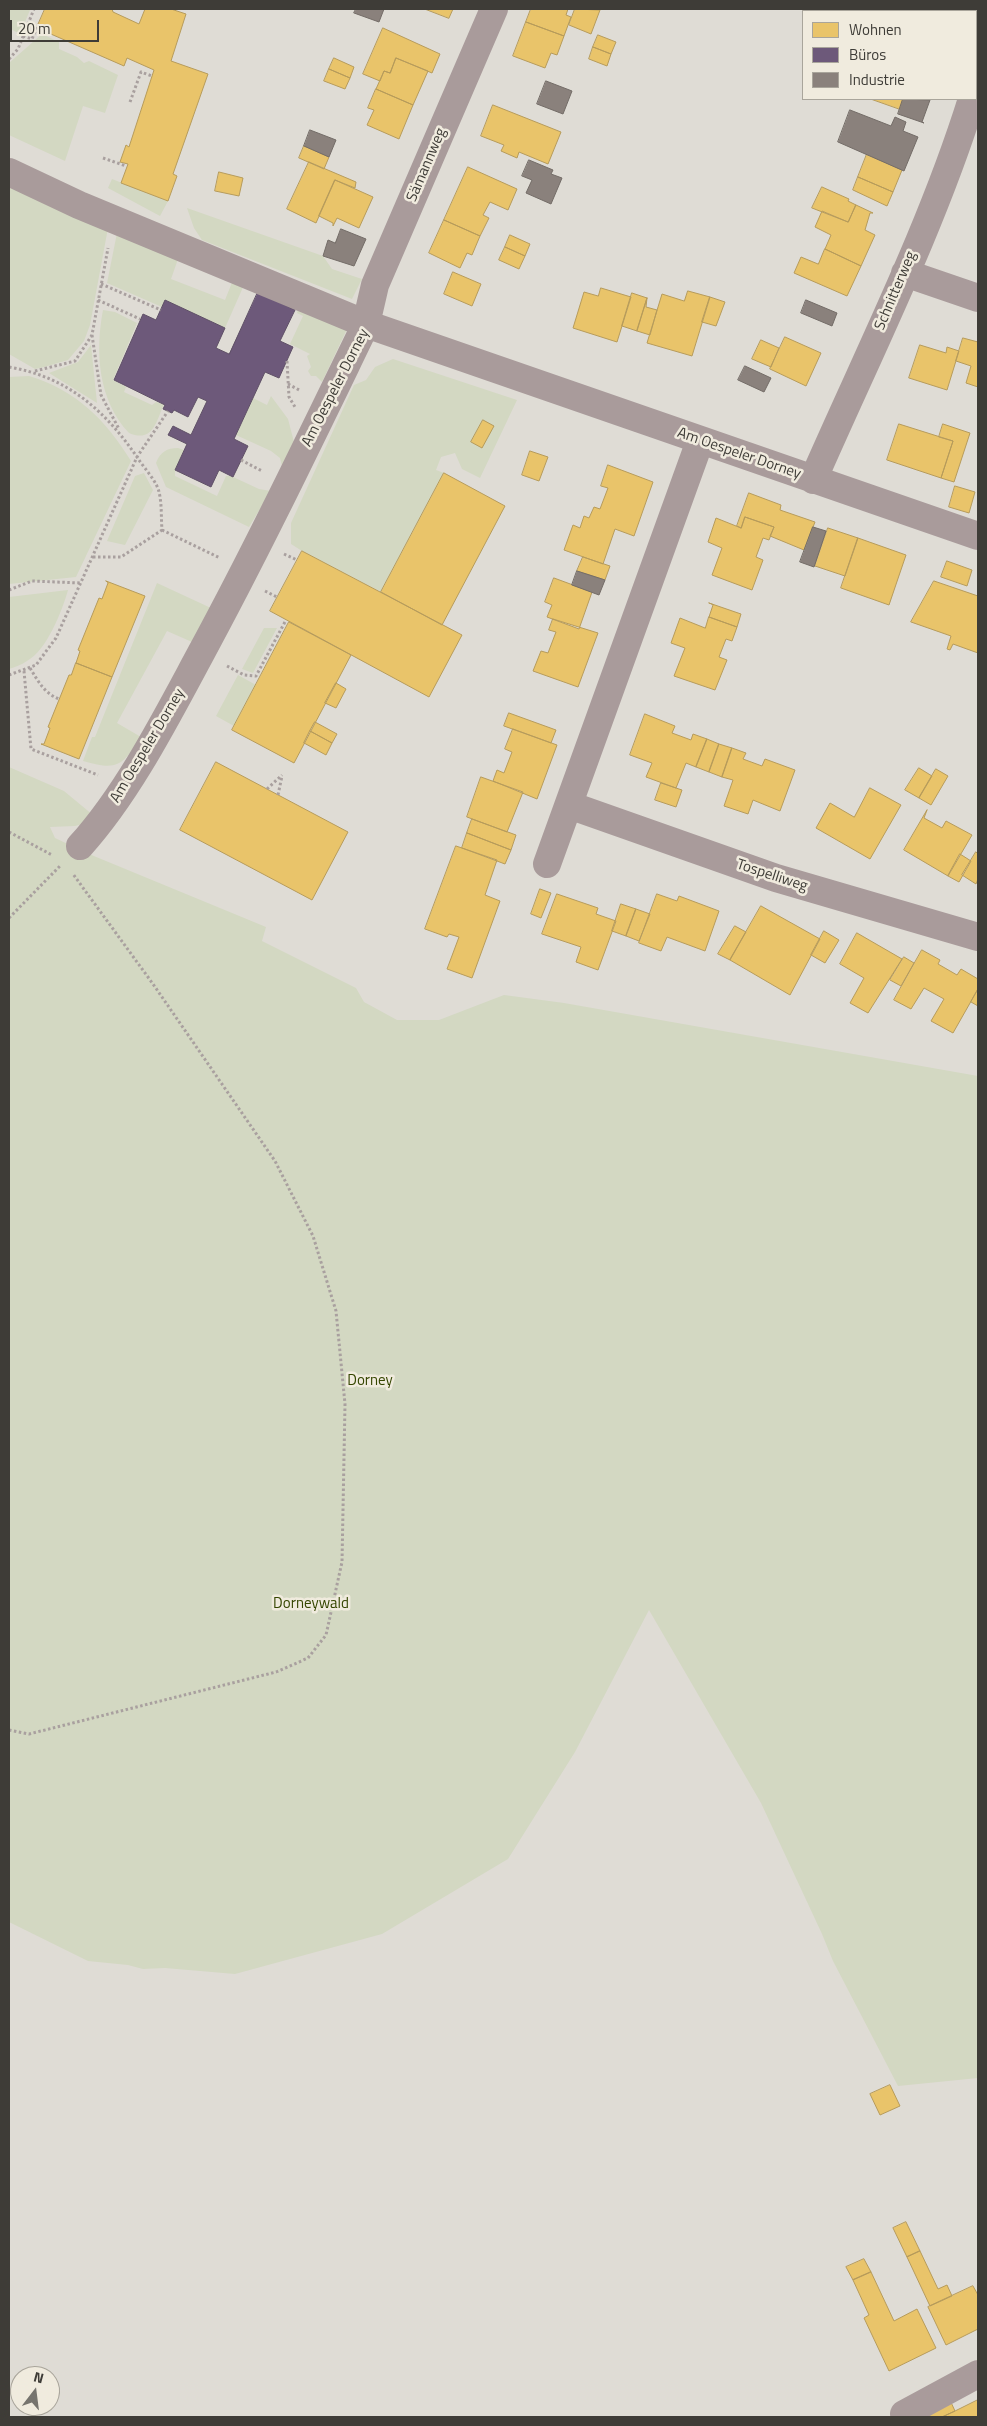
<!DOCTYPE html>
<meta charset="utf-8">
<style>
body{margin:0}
#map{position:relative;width:987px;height:2426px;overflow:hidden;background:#dfdcd5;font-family:"Titillium Web",sans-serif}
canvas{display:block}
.frame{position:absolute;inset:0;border:10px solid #3e3c37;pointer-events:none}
.legend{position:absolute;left:802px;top:10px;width:175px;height:90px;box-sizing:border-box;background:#f0ebde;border:1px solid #a9a59b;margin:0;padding:6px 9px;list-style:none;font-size:15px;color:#3e3c37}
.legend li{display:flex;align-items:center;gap:10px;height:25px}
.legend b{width:25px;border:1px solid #a9a59b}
.north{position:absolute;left:10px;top:2366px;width:50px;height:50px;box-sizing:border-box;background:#f0ebde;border:1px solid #a9a59b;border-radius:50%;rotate:15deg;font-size:14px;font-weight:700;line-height:20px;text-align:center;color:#3e3c37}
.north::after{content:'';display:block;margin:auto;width:18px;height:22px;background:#76746e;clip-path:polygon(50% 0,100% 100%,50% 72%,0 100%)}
.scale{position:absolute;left:10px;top:20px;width:89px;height:22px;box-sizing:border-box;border:2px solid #3e3c37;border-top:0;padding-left:6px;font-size:15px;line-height:18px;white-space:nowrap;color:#3e3c37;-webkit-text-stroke:4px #f0ebde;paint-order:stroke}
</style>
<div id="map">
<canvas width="987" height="2426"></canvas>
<div class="frame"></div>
<ul class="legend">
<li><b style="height:14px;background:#e9c46a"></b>Wohnen</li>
<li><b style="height:14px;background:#6d597a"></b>Büros</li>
<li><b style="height:14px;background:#8a817c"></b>Industrie</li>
</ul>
<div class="north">N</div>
<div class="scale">20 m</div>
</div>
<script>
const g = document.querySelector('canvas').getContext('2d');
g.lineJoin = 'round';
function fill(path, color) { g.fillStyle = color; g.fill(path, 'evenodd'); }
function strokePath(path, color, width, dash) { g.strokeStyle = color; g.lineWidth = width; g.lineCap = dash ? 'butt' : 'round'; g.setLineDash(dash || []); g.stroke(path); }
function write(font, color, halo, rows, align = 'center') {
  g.font = font + ' "Titillium Web",sans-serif'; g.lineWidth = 5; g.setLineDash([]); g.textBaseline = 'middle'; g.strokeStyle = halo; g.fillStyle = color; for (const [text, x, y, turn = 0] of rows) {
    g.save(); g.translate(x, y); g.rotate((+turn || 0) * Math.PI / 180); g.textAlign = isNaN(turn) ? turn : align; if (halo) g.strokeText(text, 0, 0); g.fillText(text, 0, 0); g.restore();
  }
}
const green = new Path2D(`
 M 9,9 L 30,10 L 20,34 L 9,28 Z
 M 42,34 L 59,42 L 59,49 L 77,57 L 84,63 L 89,61 L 118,75 L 105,113 L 83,106 L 65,161 L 9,135 L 9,63 Z
 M 112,179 L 168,201 L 160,216 L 108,188 Z
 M 9,184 L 108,228 L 90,325 L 84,341 L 68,360 L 44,367 L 35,369 L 9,354 Z
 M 187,208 L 323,256 L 332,269 L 362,279 L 352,299 L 202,240 L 194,228 Z
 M 117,233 L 178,259 L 171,279 L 225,300 L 233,280 L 244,285 L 225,328 L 162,307 L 107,283 Z
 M 299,306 L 348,327 L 322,382 L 316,376 L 311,376 L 308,371 L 311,367 L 307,356 L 310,354 L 290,344 L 303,316 L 297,313 Z
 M 103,310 L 115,312 L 137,323 L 113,380 L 126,387 L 124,392 L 152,405 L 156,402 L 164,404 C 156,422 153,443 129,433 C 98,400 95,352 103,310 Z
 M 91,345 L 97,403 L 49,373 L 78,362 Z
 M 393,359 L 517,400 L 480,478 L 462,469 L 455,453 L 441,457 L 436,470 L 444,473 L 381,592 L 302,551 L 291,544 L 291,523 L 354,385 L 366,380 L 375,367 Z
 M 29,376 C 76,390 106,420 131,461 L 76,577 L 9,584 L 9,377 Z
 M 271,396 L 288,419 L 294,442 L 282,466 L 280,458 L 271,451 L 236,435 L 253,398 L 267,405 Z
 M 178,448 L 184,450 L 175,470 L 175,476 L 217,496 L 226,476 L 231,476 L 259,489 L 271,491 L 249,527 L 166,487 L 156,463 C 160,452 167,448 178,448 Z
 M 144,473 L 153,490 L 125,545 L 107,541 L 135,476 Z
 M 157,583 L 211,608 L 192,642 L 167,631 L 117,723 L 141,737 C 122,766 118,771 83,761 L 92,737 L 95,737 Z
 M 68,590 C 62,611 47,650 27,661 C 21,665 15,667 9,669 L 9,597 Z
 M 264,628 L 277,628 L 253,673 L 242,669 Z
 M 238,675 L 256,685 L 234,726 L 216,716 Z
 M 9,767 L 64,791 L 99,820 L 75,826 L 50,827 L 55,838 L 89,854 L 266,927 L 262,941 L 356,988 L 364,1002 L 397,1020 L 439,1020 L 504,995 L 564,1003 L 978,1076 L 978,2078 L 898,2086 L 833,1961 L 822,1934 L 761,1803 L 649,1610 L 575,1752 L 508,1859 L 382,1934 L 235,1974 L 165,1968 L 143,1969 L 128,1965 L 88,1961 L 9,1922 Z`);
const homes = new Path2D(`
 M 45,9 L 112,9 L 113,12 L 139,24 L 145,9 L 171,9 L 186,14 L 171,61 L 208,74 L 173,174 L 177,176 L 168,201 L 121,183 L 128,164 L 120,162 L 126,145 L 129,147 L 154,70 L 127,58 L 124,66 L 44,31 L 45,29 L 38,25 Z
 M 425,9 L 453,9 L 449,18 Z
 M 531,9 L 568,9 L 566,15 L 571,17 L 564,36 L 526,22 Z
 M 575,9 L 600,10 L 591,34 L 569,25 Z
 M 896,9 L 966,9 L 965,11 L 895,11 Z
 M 526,22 L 564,36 L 557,55 L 551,53 L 545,68 L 513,56 Z
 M 383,28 L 440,54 L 432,73 L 396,58 L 390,73 L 384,71 L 380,81 L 363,74 Z
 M 598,35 L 616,42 L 611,54 L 593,47 Z
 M 593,47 L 611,54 L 607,66 L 589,59 Z
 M 334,58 L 354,67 L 350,78 L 329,69 Z
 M 396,58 L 428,71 L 413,105 L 376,89 L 384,71 L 390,73 Z
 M 329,69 L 350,78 L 345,89 L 324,81 Z
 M 376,89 L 413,105 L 399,139 L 367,125 L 374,110 L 368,108 Z
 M 871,99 L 903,99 L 900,109 Z
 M 493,105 L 561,132 L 548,164 L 519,152 L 517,158 L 501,151 L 504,145 L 481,136 Z
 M 304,146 L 329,157 L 324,169 L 299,158 Z
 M 867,154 L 902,170 L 893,192 L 858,177 Z
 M 309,162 L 356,182 L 355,188 L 335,180 L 316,223 L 287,209 Z
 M 468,167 L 517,189 L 508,210 L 490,202 L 483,215 L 489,218 L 480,236 L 444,220 Z
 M 219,172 L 243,178 L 239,196 L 215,191 Z
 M 858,177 L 893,192 L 887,206 L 853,190 Z
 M 335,180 L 373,197 L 359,228 L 337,218 L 333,226 L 333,223 L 319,216 Z
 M 822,187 L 849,199 L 848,201 L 856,205 L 848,222 L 812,208 Z
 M 856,205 L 873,213 L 870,213 L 865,230 L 875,235 L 861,266 L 825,249 L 831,235 L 815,227 L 822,211 L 848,222 Z
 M 444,220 L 480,236 L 472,255 L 467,253 L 460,268 L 429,253 Z
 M 510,235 L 530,244 L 525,256 L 505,247 Z
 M 505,247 L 525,256 L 519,269 L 499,260 Z
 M 825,249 L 861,266 L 847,296 L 794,273 L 801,257 L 818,264 Z
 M 453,272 L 481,284 L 472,306 L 444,294 Z
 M 601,288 L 631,297 L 617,342 L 573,328 L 584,292 L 598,296 Z
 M 688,291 L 710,297 L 692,356 L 647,343 L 662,294 L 684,301 Z
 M 632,293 L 647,298 L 637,331 L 622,326 Z
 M 710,297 L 725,302 L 716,326 L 702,322 Z
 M 647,298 L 646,307 L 657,310 L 650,335 L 637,331 Z
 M 785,337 L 821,353 L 806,386 L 770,369 Z
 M 963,338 L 978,342 L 978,387 L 966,383 L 971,366 L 956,361 Z
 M 761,340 L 779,348 L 771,367 L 752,359 Z
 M 920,345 L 946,353 L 947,347 L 959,351 L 947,390 L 909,378 Z
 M 483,420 L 494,426 L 482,448 L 471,442 Z
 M 899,424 L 953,441 L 941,478 L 887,460 Z
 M 943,424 L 970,433 L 954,482 L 941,478 L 953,441 L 939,437 Z
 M 530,451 L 548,457 L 539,481 L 522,475 Z
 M 608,465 L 653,482 L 634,536 L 615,529 L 603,564 L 564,550 L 573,525 L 580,528 L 584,516 L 589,518 L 594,507 L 600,509 L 608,488 L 601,486 Z
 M 444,473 L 505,506 L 442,625 L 381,592 Z
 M 955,486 L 975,492 L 969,513 L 949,507 Z
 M 749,493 L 781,505 L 780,510 L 815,522 L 804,550 L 770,536 L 774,527 L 745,517 L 741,528 L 737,526 Z
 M 745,517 L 774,527 L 769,540 L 763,538 L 756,557 L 763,560 L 752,590 L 712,575 L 722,548 L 708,542 L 716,518 L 741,528 Z
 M 828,528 L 858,538 L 845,576 L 815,566 Z
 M 858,538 L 906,555 L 889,605 L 841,588 Z
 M 302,551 L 462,635 L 429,697 L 270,611 Z
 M 583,557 L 610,566 L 605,580 L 577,571 Z
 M 947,561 L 972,570 L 967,586 L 941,577 Z
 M 554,578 L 592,592 L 579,629 L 547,617 L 552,605 L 545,602 Z
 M 106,581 L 145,596 L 112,677 L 76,663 L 80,651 L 78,650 L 99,598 L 102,599 L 108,583 Z
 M 934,581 L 978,596 L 978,653 L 953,644 L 950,650 L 947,649 L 951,636 L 911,622 Z
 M 709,603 L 741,614 L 737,627 L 709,617 L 713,605 Z
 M 709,617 L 737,627 L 732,641 L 726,639 L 719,657 L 727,660 L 715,690 L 674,676 L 685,648 L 671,643 L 680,618 L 705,628 Z
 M 553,619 L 598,633 L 578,687 L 533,671 L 541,651 L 548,653 L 556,632 L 549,630 Z
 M 289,622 L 351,655 L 294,763 L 232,730 Z
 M 76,663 L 112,677 L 79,759 L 41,744 L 44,744 L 50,728 L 48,727 L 69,675 L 71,675 Z
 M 336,683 L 346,689 L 336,708 L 325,703 Z
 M 509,713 L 556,730 L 551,743 L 504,726 Z
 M 645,714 L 675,726 L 672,733 L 691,740 L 693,734 L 707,739 L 696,767 L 686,763 L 676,788 L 646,777 L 652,763 L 630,755 Z
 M 315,722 L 337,734 L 332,743 L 310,731 Z
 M 513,729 L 557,745 L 537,799 L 493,781 L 497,770 L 504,773 L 512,752 L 505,749 Z
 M 310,731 L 332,743 L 326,755 L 304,743 Z
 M 707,739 L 719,744 L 709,772 L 696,767 Z
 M 719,744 L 732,748 L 722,777 L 709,772 Z
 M 732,748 L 746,753 L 743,759 L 762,766 L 765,759 L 795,770 L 780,811 L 753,800 L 748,814 L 724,806 L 733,780 L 722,777 Z
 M 216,762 L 348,832 L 312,900 L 180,830 Z
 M 919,768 L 932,776 L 919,798 L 905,790 Z
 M 936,769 L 948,776 L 931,805 L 919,798 Z
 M 481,777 L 523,792 L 507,832 L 467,817 Z
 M 661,783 L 682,790 L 676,807 L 655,800 Z
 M 870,788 L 901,805 L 870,859 L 816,828 L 830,803 L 854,817 Z
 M 927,810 L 924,818 L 942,828 L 946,821 L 972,835 L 948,876 L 904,850 Z
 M 472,819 L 516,835 L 511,850 L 467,833 Z
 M 467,833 L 511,850 L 505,864 L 462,848 Z
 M 456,846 L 497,860 L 485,895 L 500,901 L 472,978 L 447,969 L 459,937 L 449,934 L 447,937 L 425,929 Z
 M 976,852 L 978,854 L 978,879 L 976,884 L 962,875 Z
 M 960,854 L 971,861 L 959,882 L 948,876 Z
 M 540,889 L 551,893 L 541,918 L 531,914 Z
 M 557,894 L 598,908 L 596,914 L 616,921 L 598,970 L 576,962 L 581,947 L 542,934 Z
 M 657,894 L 677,901 L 679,896 L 719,911 L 705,951 L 667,937 L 661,951 L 639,943 Z
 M 621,904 L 636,909 L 626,936 L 612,931 Z
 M 761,906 L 820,939 L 790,995 L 730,960 Z
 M 636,909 L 650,914 L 639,941 L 626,936 Z
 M 735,926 L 746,932 L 730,960 L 718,954 Z
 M 824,931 L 839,940 L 825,963 L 811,955 Z
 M 857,933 L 902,959 L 868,1013 L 850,1003 L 864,978 L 840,964 Z
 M 922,950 L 940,960 L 938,964 L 957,975 L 961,969 L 978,979 L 978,989 L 953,1033 L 931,1021 L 944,999 L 924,988 L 911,1009 L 894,1000 Z
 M 904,957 L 914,963 L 901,986 L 890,980 Z
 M 978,989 L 978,1006 L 971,1002 Z
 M 890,2085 L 900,2106 L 880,2115 L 870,2094 Z
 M 906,2222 L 920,2251 L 907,2257 L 893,2228 Z
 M 920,2251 L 938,2289 L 947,2285 L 952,2296 L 930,2306 L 907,2257 Z
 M 864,2259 L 871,2272 L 853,2280 L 846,2267 Z
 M 871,2272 L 894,2321 L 917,2309 L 936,2348 L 889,2371 L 864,2318 L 869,2315 L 853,2280 Z
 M 973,2286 L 978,2295 L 978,2329 L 946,2345 L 928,2307 Z
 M 949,2398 L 955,2411 L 942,2417 L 924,2417 Z
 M 978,2400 L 978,2417 L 942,2417 L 955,2411 Z`);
const offices = new Path2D(`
 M 258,292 L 295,310 L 280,341 L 293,347 L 279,378 L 265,372 L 234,439 L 248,446 L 233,477 L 219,470 L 211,487 L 175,470 L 187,444 L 168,435 L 173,426 L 191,435 L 207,401 L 198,397 L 188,417 L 174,410 L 172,413 L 163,409 L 165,405 L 114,380 L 143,314 L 156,320 L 165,300 L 225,328 L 216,348 L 229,354 Z`);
const industry = new Path2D(`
 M 356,9 L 384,9 L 379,22 L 354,13 Z
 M 546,81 L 572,91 L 563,114 L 537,104 Z
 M 903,99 L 930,100 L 922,122 L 924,123 L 898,114 Z
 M 850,110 L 891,126 L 895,117 L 906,122 L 903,131 L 918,137 L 904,171 L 838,142 Z
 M 310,130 L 336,140 L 329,157 L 304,146 Z
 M 529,160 L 553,170 L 551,174 L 562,178 L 551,204 L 526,193 L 532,180 L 522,176 Z
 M 341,229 L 366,239 L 354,266 L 323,256 L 328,240 L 335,243 Z
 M 806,300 L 837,313 L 832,326 L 801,313 Z
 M 745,366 L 771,378 L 764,392 L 738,380 Z
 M 813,527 L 826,531 L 814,567 L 800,562 Z
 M 577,571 L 605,580 L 599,595 L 572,585 Z`);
const path = new Path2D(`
 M 23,36 L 32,39 L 38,25
 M 9,59 L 18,49 L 34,9
 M 130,102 L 141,72 L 152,76
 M 103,158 L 126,166
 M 101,284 L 161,310
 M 98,300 L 140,319
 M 92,335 L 101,395 L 119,429
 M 287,361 L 289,397 L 295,407
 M 9,367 C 68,377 106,411 139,460 C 145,469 157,482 159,492 C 162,504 161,518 162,530
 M 35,371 L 75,361 L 92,335 L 108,248
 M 288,384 L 301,391
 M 241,460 L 262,471
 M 162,530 L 220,558
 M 284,554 L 297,560
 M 93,557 L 121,557 L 162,530
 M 9,590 L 32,581 L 81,583
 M 265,591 L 277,597
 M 227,666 L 244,675 L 256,676 L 286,620
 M 30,668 C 38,681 44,693 59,699
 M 24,671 L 31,749 L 98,775
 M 9,675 L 36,665 L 56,638 L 137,457 L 168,411
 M 267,789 L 282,775
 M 278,795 L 282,776
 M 9,832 L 52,855
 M 9,918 L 60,866
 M 9,1730 L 29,1734 L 276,1672 L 308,1658 L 326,1635 L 342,1562 L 345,1404 L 336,1311 L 313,1236 L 275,1161 L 153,984 L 73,874`);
const minor = new Path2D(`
 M 9,172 L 79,205 L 366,324 L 978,536
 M 905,273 L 978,298
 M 813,480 C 868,354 931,230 972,99
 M 569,805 L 776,878 L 978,937
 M 80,846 C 128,793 166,718 200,655 C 259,546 312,435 366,324 L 375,285 L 494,9
 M 547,864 L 700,441
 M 904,2414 L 978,2374`);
const streetNames = [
 ["Sämannweg",427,165,-67],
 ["Schnitterweg",896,291,-67],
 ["Am Oespeler Dorney",336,388,-63],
 ["Am Oespeler Dorney",739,454,19],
 ["Am Oespeler Dorney",148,746,-59],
 ["Tospelliweg",772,876,18]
];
const parkNames = [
 ["Dorney",370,1381],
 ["Dorneywald",311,1604]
];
fill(green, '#d3d8c2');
fill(homes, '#e9c46a');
strokePath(homes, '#b69b5b', 1);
fill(offices, '#6d597a');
strokePath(offices, '#5f5066', 1);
fill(industry, '#8a817c');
strokePath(industry, '#736c67', 1);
strokePath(path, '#a9a09f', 3, [2.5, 2.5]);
strokePath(minor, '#a99b9b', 28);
write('15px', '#3e3c37', '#f0ebde', streetNames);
write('15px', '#354600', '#f0ebde', parkNames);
</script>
